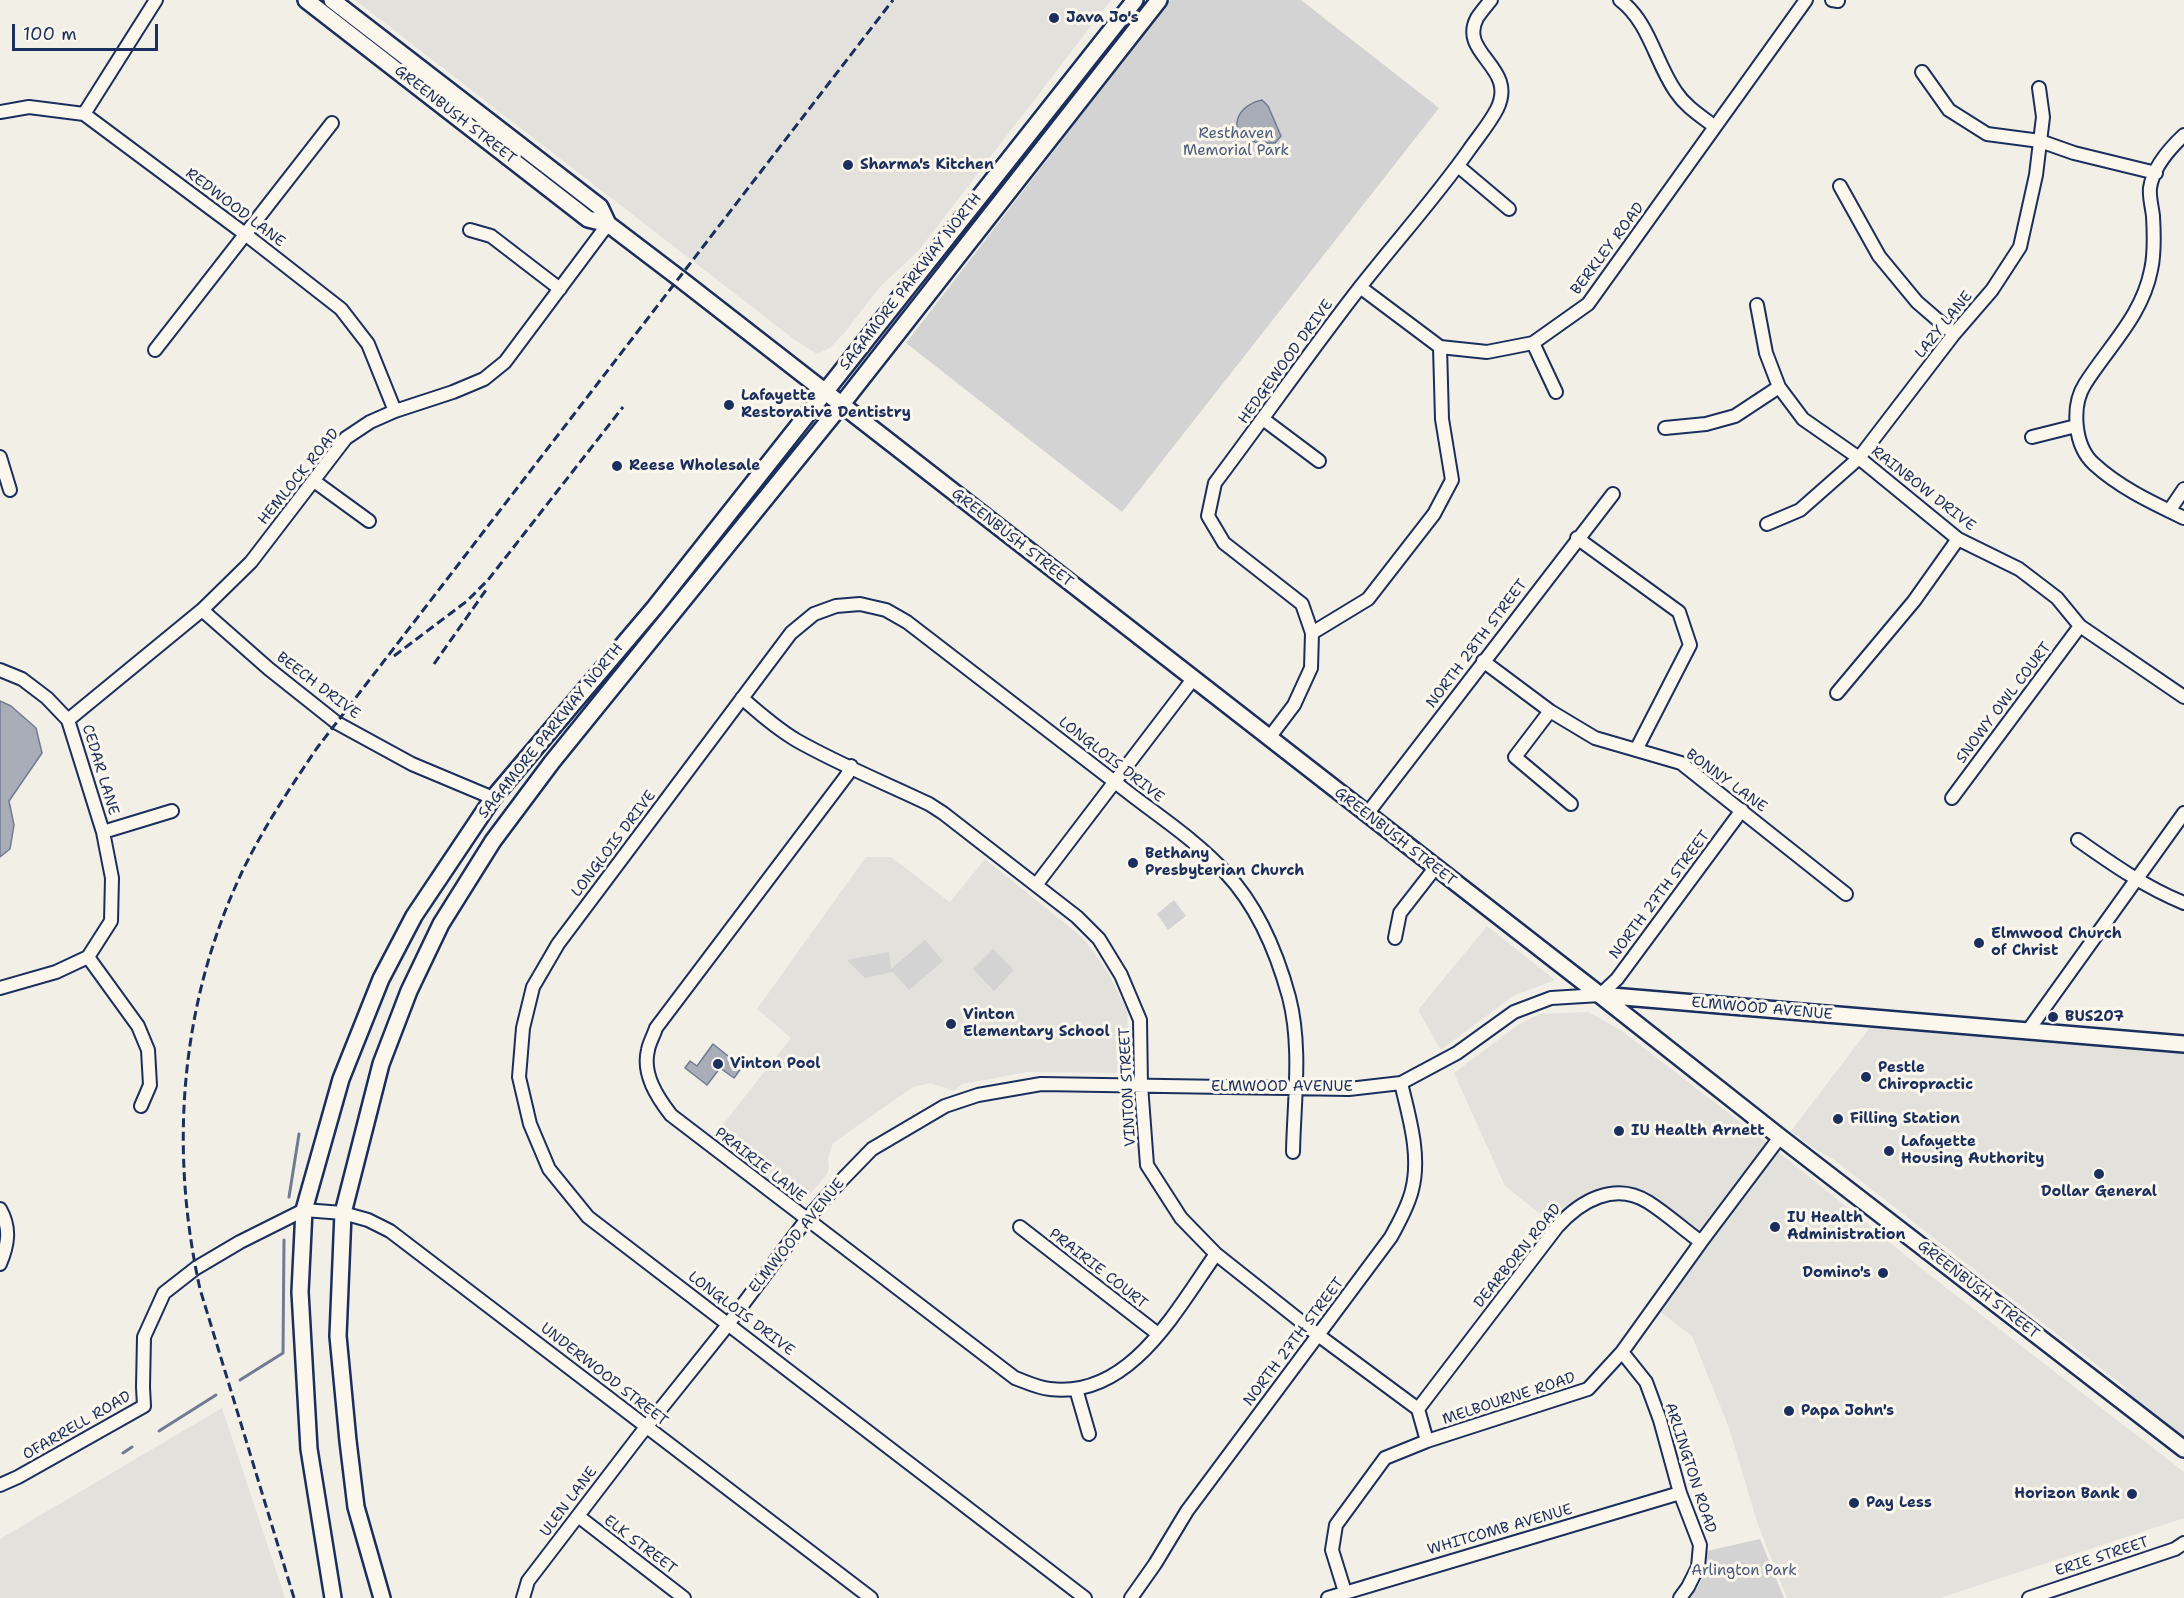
<!DOCTYPE html>
<style>
body{margin:0}
#map{position:relative;width:2184px;height:1598px;overflow:hidden;background:#f2efe6;font-family:"Shantell Sans",sans-serif}
canvas{display:block}
.scale{position:absolute;left:12px;top:24px;width:146px;height:27px;box-sizing:border-box;border:3px solid #1b2f5e;border-top:0;padding-left:8px;font-size:18px;line-height:21px;white-space:nowrap;color:#1b2f5e;-webkit-text-stroke:4px #fbf7ec;paint-order:stroke}
</style>
<div id="map">
<canvas width="2184" height="1598"></canvas>
<div class="scale">100 m</div>
</div>
<script>
const g = document.querySelector('canvas').getContext('2d');
g.lineJoin = 'round';
function fill(path, color) { g.fillStyle = color; g.fill(path, 'evenodd'); }
function strokePath(path, color, width, dash) { g.strokeStyle = color; g.lineWidth = width; g.lineCap = dash ? 'butt' : 'round'; g.setLineDash(dash || []); g.stroke(path); }
function write(font, color, halo, rows, align = 'center') {
  g.font = font + ' "Shantell Sans",sans-serif'; g.lineWidth = 6; g.setLineDash([]); g.textBaseline = 'middle'; g.strokeStyle = halo; g.fillStyle = color; for (const [text, x, y, turn = 0] of rows) {
    g.save(); g.translate(x, y); g.rotate((+turn || 0) * Math.PI / 180); g.textAlign = isNaN(turn) ? turn : align; if (halo) g.strokeText(text, 0, 0); g.fillText(text, 0, 0); g.restore();
  }
}
const built = new Path2D(`
 M 355,0 L 1111,0 L 919,250 L 879,288 L 845,332 L 830,348 L 817,354 L 795,340 Z
 M 866,857 L 891,857 L 950,902 L 985,859 L 1083,938 L 1107,971 L 1127,1010 L 1130,1071 L 1128,1073 L 1027,1072 L 962,1084 L 954,1091 L 930,1083 L 913,1087 L 833,1143 L 828,1158 L 829,1169 L 827,1174 L 807,1198 L 795,1199 L 713,1137 L 791,1038 L 757,1009 Z
 M 1487,926 L 1555,980 L 1513,996 L 1441,1050 L 1418,1010 Z
 M 1588,1012 L 1619,1029 L 1761,1138 L 1874,1229 L 1922,1269 L 2184,1472 L 2184,1518 L 1940,1598 L 1787,1598 L 1758,1525 L 1729,1428 L 1692,1336 L 1654,1307 L 1700,1242 L 1646,1201 L 1596,1197 L 1557,1227 L 1505,1186 L 1454,1073 L 1518,1025 L 1540,1014 Z
 M 1877,1018 L 2184,1044 L 2184,1449 L 2125,1403 L 2126,1388 L 1833,1159 L 1812,1147 L 1791,1131 Z
 M 222,1408 L 285,1598 L 0,1598 L 0,1539 Z`);
const green = new Path2D(`
 M 1170,0 L 1301,0 L 1439,108 L 1122,512 L 906,343 Z
 M 1174,900 L 1186,916 L 1168,930 L 1157,914 Z
 M 925,940 L 943,961 L 909,990 L 893,972 L 865,978 L 847,960 L 889,952 L 891,969 Z
 M 993,949 L 1014,970 L 994,991 L 973,969 Z
 M 1760,1539 L 1784,1598 L 1690,1598 C 1702,1581 1708,1573 1707,1551 Z`);
const water = new Path2D(`
 M 1262,100 L 1268,106 L 1281,136 L 1275,143 C 1266,143 1254,144 1247,139 C 1225,125 1243,103 1262,100 Z
 M 0,701 L 11,706 L 36,728 L 42,753 L 9,801 L 14,825 L 10,849 L 0,857 Z
 M 713,1044 L 742,1067 L 734,1078 L 720,1068 L 707,1085 L 685,1068 L 690,1061 L 697,1066 Z`);
const stream = new Path2D(`
 M 289,1197 L 299,1134
 M 240,1380 L 283,1353 L 284,1240
 M 159,1431 L 216,1395
 M 123,1453 L 132,1447`);
const minor = new Path2D(`
 M 1620,0 C 1650,23 1655,62 1676,92 C 1686,107 1701,116 1715,127
 M 1832,0 L 1838,1
 M 1922,72 L 1949,110 L 1987,134 L 2040,141 L 2074,153 L 2156,173
 M 0,112 L 29,107 L 84,114 L 245,234 L 341,309 L 368,344 L 395,411
 M 84,114 L 156,0
 M 2184,135 C 2169,149 2153,167 2150,188 C 2149,197 2152,207 2153,216 C 2154,233 2155,253 2151,270 C 2142,316 2109,346 2085,384 C 2071,406 2074,446 2094,464 C 2120,488 2153,503 2184,518
 M 1458,166 L 1509,209
 M 1840,186 L 1879,256 L 1917,302 L 1954,334
 M 470,230 L 491,236 L 560,289
 M 1360,287 L 1440,347 L 1487,352 L 1533,343 L 1588,304 L 1806,0
 M 1757,305 L 1766,353 L 1779,387 L 1803,419 L 1859,458 L 1958,539 L 2019,569 L 2057,598 L 2080,626 L 2184,697
 M 1533,343 L 1556,392
 M 155,350 L 332,123
 M 1263,419 L 1319,461
 M 1665,428 L 1706,424 L 1735,416 L 1779,387
 M 2032,437 L 2076,426
 M 0,457 L 10,490
 M 314,481 L 369,521
 M 2169,511 L 2184,489
 M 1767,524 L 1800,510 L 1859,458 L 1954,334 L 1992,290 L 2020,247 L 2036,175 L 2043,117 L 2039,88
 M 1577,538 L 1679,612 L 1690,645 L 1636,750
 M 202,610 L 269,669 L 337,723 L 412,764 L 493,798
 M 1312,633 L 1368,599 L 1434,514 L 1452,480 L 1442,419 L 1440,347
 M 1483,661 L 1550,711 L 1595,738 L 1681,763 L 1846,894
 M 0,670 L 22,679 L 47,698 L 68,720 L 103,832 L 112,878 L 111,921 L 88,957
 M 1837,693 L 1914,601 L 1958,539
 M 742,698 C 759,713 776,728 796,740 C 838,764 885,783 929,804 L 943,813 L 1077,917 L 1099,939 L 1121,975 L 1140,1020 L 1141,1085 L 1147,1165 L 1181,1218 L 1216,1254 L 1318,1335 L 1418,1409
 M 1550,711 L 1515,757 L 1571,804
 M 68,720 L 202,610 L 251,562 L 346,438 L 370,422 L 395,411 L 453,392 L 484,379 L 505,362 L 608,224
 M 1269,738 L 1294,705 L 1311,668 L 1312,633 L 1302,604 L 1224,543 L 1208,516 L 1215,483 C 1264,418 1311,350 1361,286 C 1397,240 1436,197 1469,150 C 1478,137 1490,123 1497,109 C 1518,67 1458,54 1477,18 C 1481,12 1486,6 1491,0
 M 851,766 L 847,775 L 656,1028 C 654,1035 649,1043 648,1050 C 642,1074 657,1097 671,1115 L 1015,1378 C 1026,1382 1038,1388 1050,1389 C 1130,1399 1176,1310 1216,1254
 M 1952,798 L 2080,626
 M 1367,814 L 1613,494
 M 103,832 L 172,811
 M 2078,840 C 2112,864 2145,887 2184,903
 M 1036,885 L 1193,679
 M 1395,938 L 1400,913 L 1435,868
 M 88,957 L 138,1026 L 148,1050 L 150,1085 L 141,1106
 M 0,988 L 56,972 L 88,957
 M 2027,1032 L 2184,813
 M 0,1209 C 11,1228 8,1245 0,1264
 M 1020,1227 L 1158,1334
 M 1622,1352 L 1646,1382 L 1660,1420 L 1680,1493 L 1700,1545 L 1698,1567 L 1688,1587 L 1680,1598
 M 1076,1389 L 1089,1434
 M 1427,1441 L 1418,1409 L 1557,1227 C 1580,1201 1615,1181 1648,1202 C 1667,1214 1683,1229 1701,1242
 M 0,1485 L 18,1477 L 144,1406 L 143,1387 L 144,1337 L 164,1293 L 196,1268 L 240,1242 L 304,1210 L 343,1213 L 368,1220 L 390,1231 L 871,1598
 M 578,1516 L 684,1598
 M 1345,1592 L 1332,1550 L 1336,1525 L 1385,1458 L 1427,1441 L 1588,1389 L 1622,1352 L 1701,1242 L 1780,1137
 M 523,1598 L 528,1581 L 639,1436 L 723,1331 L 806,1220 L 837,1185 L 872,1149 L 945,1106 L 978,1095 L 1041,1084 L 1349,1089 L 1401,1083 L 1457,1053 L 1514,1012 L 1551,998 L 1600,995 L 1617,979 L 1742,810
 M 1085,1598 L 588,1217 L 549,1169 L 530,1124 L 519,1077 L 523,1028 L 533,987 L 558,944 L 791,633 L 814,614 L 836,606 L 860,604 L 886,610 L 907,622 C 978,676 1049,731 1120,786 C 1155,814 1195,839 1226,873 C 1257,906 1277,953 1289,997 C 1302,1047 1294,1101 1293,1152
 M 1131,1598 L 1155,1564 L 1187,1511 L 1391,1237 C 1399,1222 1408,1207 1412,1190 C 1421,1155 1409,1117 1401,1083
 M 1328,1598 L 1680,1493
 M 2029,1598 L 2175,1549 L 2184,1543`);
const major = new Path2D(`
 M 306,0 L 588,219 L 608,224 L 679,278 L 1600,995 L 1780,1137 L 2184,1449
 M 332,0 L 600,207 L 608,224
 M 1600,995 L 2184,1044
 M 333,1598 L 309,1449 L 300,1292 L 304,1210 L 341,1079 L 381,979 L 414,916 L 493,798 L 655,607 L 1135,0
 M 382,1598 L 356,1507 L 348,1441 L 338,1336 L 343,1213 L 381,1064 L 409,991 L 441,924 L 493,841 L 552,762 L 842,404 L 1159,0`);
const rail = new Path2D(`
 M 394,656 L 467,601 L 488,580 L 623,407
 M 434,664 L 486,590
 M 294,1598 L 200,1289 C 169,1149 180,1003 242,872 C 263,828 290,788 317,748 L 893,0`);
const markers = [
 [1054,18,6,"#1b2f5e"],
 [848,165,6,"#1b2f5e"],
 [729,405,6,"#1b2f5e"],
 [617,466,6,"#1b2f5e"],
 [1133,863,6,"#1b2f5e"],
 [1979,943,6,"#1b2f5e"],
 [2053,1017,6,"#1b2f5e"],
 [951,1024,6,"#1b2f5e"],
 [718,1064,6,"#1b2f5e"],
 [1866,1077,6,"#1b2f5e"],
 [1838,1119,6,"#1b2f5e"],
 [1619,1131,6,"#1b2f5e"],
 [1889,1151,6,"#1b2f5e"],
 [2099,1174,6,"#1b2f5e"],
 [1775,1227,6,"#1b2f5e"],
 [1883,1273,6,"#1b2f5e"],
 [1789,1411,6,"#1b2f5e"],
 [2132,1494,6,"#1b2f5e"],
 [1854,1503,6,"#1b2f5e"]
];
const poiNames = [
 ["Java Jo's",1066,18],
 ["Sharma's Kitchen",860,165],
 ["Lafayette",741,396],
 ["Restorative Dentistry",741,413],
 ["Reese Wholesale",629,466],
 ["Bethany",1145,854],
 ["Presbyterian Church",1145,871],
 ["Elmwood Church",1991,934],
 ["of Christ",1991,951],
 ["Vinton",963,1015],
 ["Elementary School",963,1032],
 ["BUS207",2065,1017],
 ["Vinton Pool",730,1064],
 ["Pestle",1878,1068],
 ["Chiropractic",1878,1085],
 ["Filling Station",1850,1119],
 ["IU Health Arnett",1631,1131],
 ["Lafayette",1901,1142],
 ["Housing Authority",1901,1159],
 ["Dollar General",2099,1192,"center"],
 ["IU Health",1787,1218],
 ["Administration",1787,1235],
 ["Domino's",1871,1273,"right"],
 ["Papa John's",1801,1411],
 ["Horizon Bank",2120,1494,"right"],
 ["Pay Less",1866,1503]
];
const streetNames = [
 ["GREENBUSH STREET",455,115,38],
 ["REDWOOD LANE",235,208,37],
 ["BERKLEY ROAD",1608,249,-53],
 ["SAGAMORE PARKWAY NORTH",911,282,-52],
 ["LAZY LANE",1944,325,-51],
 ["HEDGEWOOD DRIVE",1286,362,-54],
 ["HEMLOCK ROAD",299,477,-51],
 ["RAINBOW DRIVE",1923,489,38],
 ["GREENBUSH STREET",1012,538,38],
 ["NORTH 28TH STREET",1477,644,-53],
 ["BEECH DRIVE",318,686,37],
 ["SNOWY OWL COURT",2004,703,-53],
 ["SAGAMORE PARKWAY NORTH",551,731,-51],
 ["LONGLOIS DRIVE",1111,760,38],
 ["CEDAR LANE",100,770,73],
 ["BONNY LANE",1726,781,36],
 ["GREENBUSH STREET",1395,837,38],
 ["LONGLOIS DRIVE",614,844,-53],
 ["NORTH 27TH STREET",1660,895,-53],
 ["ELMWOOD AVENUE",1762,1009,5],
 ["VINTON STREET",1128,1087,-93],
 ["ELMWOOD AVENUE",1282,1087],
 ["PRAIRIE LANE",760,1165,38],
 ["ELMWOOD AVENUE",797,1236,-51],
 ["DEARBORN ROAD",1518,1256,-51],
 ["PRAIRIE COURT",1098,1269,38],
 ["GREENBUSH STREET",1978,1290,38],
 ["LONGLOIS DRIVE",741,1314,37],
 ["NORTH 27TH STREET",1294,1342,-53],
 ["UNDERWOOD STREET",604,1375,38],
 ["MELBOURNE ROAD",1509,1399,-18],
 ["OFARRELL ROAD",77,1426,-30],
 ["ARLINGTON ROAD",1690,1468,72],
 ["ULEN LANE",569,1502,-53],
 ["WHITCOMB AVENUE",1500,1530,-16],
 ["ELK STREET",640,1545,37],
 ["ERIE STREET",2102,1557,-18]
];
const parkNames = [
 ["Resthaven",1236,134],
 ["Memorial Park",1236,151],
 ["Arlington Park",1744,1571]
];
fill(built, '#e2e1dc');
fill(green, '#d2d3d2');
fill(water, '#a9adb7');
strokePath(water, '#707b93', 1.5);
strokePath(stream, '#707b93', 3);
strokePath(minor, '#1b2f5e', 16);
strokePath(major, '#1b2f5e', 20);
strokePath(minor, '#fbf7ec', 12);
strokePath(major, '#fbf7ec', 15);
strokePath(rail, '#1b2f5e', 3, [9, 4.5]);
for (const [x, y, r, color] of markers) { const dot = new Path2D(); dot.arc(x, y, r, 0, 2 * Math.PI); g.fillStyle = color; g.fill(dot); strokePath(dot, '#fbf7ec', 2); }
write('bold 15px', '#1b2f5e', '#fbf7ec', poiNames, 'left');
write('15px', '#1b2f5e', '#fbf7ec', streetNames);
write('15px', '#49587b', '#fbf7ec', parkNames);
</script>
